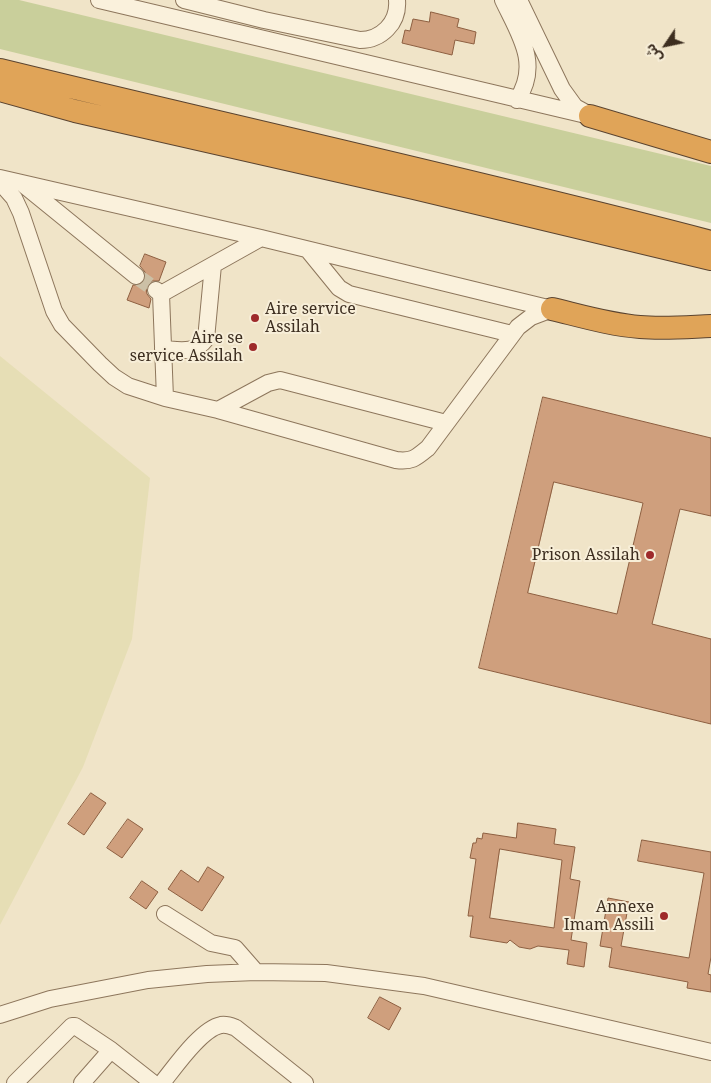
<!DOCTYPE html>
<meta charset="utf-8">
<style>
body{margin:0}
#map{position:relative;width:711px;height:1083px;overflow:hidden;background:#f0e4c8;font-family:"Noto Serif","Noto Sans Arabic",serif}
canvas{display:block}
.north{position:absolute;left:641px;top:20px;width:50px;height:50px;-webkit-text-stroke:4px #f7eed8;paint-order:stroke;rotate:236deg;font-size:14px;font-weight:700;line-height:20px;text-align:center;color:#3d2e20}
.north::after{content:'';display:block;margin:auto;width:18px;height:22px;background:#3d2e20;clip-path:polygon(50% 0,100% 100%,50% 72%,0 100%)}
</style>
<div id="map">
<canvas width="711" height="1083"></canvas>
<div class="north">ش</div>
</div>
<script>
const g = document.querySelector('canvas').getContext('2d');
g.lineJoin = 'round';
function fill(path, color) { g.fillStyle = color; g.fill(path, 'evenodd'); }
function strokePath(path, color, width, dash) { g.strokeStyle = color; g.lineWidth = width; g.lineCap = dash ? 'butt' : 'round'; g.setLineDash(dash || []); g.stroke(path); }
function write(font, color, halo, rows, align = 'center') {
  g.font = font + ' "Noto Serif",serif'; g.lineWidth = 4; g.setLineDash([]); g.textBaseline = 'middle'; g.strokeStyle = halo; g.fillStyle = color; for (const [text, x, y, turn = 0] of rows) {
    g.save(); g.translate(x, y); g.rotate((+turn || 0) * Math.PI / 180); g.textAlign = isNaN(turn) ? turn : align; if (halo) g.strokeText(text, 0, 0); g.fillText(text, 0, 0); g.restore();
  }
}
const farmland = new Path2D(`
 M 0,356 L 150,478 L 132,639 L 83,767 L 0,925 Z`);
const green = new Path2D(`
 M 0,0 L 19,0 L 711,166 L 711,223 L 0,49 Z`);
const building = new Path2D(`
 M 431,12 L 459,19 L 457,27 L 476,32 L 474,44 L 455,40 L 452,55 L 402,43 L 405,30 L 410,31 L 413,19 L 429,22 Z
 M 145,254 L 166,262 L 159,281 L 152,281 L 146,288 L 147,294 L 151,299 L 149,308 L 127,300 L 133,285 L 140,285 L 146,278 L 145,272 L 140,266 Z
 M 543,397 L 711,438 L 711,516 L 680,509 L 652,624 L 711,639 L 711,724 L 479,668 ZM 554,482 L 643,503 L 617,614 L 528,593 Z
 M 91,793 L 106,803 L 84,835 L 68,824 Z
 M 128,819 L 143,829 L 122,858 L 107,848 Z
 M 518,823 L 556,829 L 554,844 L 575,847 L 570,879 L 580,881 L 571,940 L 587,943 L 584,967 L 567,964 L 569,950 L 538,946 L 530,949 L 519,947 L 510,940 L 507,943 L 470,937 L 473,916 L 468,916 L 476,859 L 470,858 L 473,843 L 476,843 L 477,838 L 482,839 L 483,833 L 516,838 ZM 500,849 L 562,860 L 554,928 L 490,918 Z
 M 642,840 L 711,852 L 711,957 L 708,974 L 711,975 L 711,992 L 687,988 L 688,982 L 609,967 L 612,948 L 600,946 L 608,898 L 629,902 L 621,946 L 689,958 L 704,873 L 638,861 Z
 M 208,867 L 224,877 L 202,911 L 168,889 L 181,870 L 198,882 Z
 M 142,881 L 158,892 L 146,909 L 130,898 Z
 M 380,997 L 401,1008 L 389,1030 L 368,1018 Z`);
const minorTunnel = new Path2D(`
 M 136,276 L 156,290`);
const minor = new Path2D(`
 M 99,0 L 590,116
 M 184,0 L 264,20 L 360,40 C 381,40 399,23 397,0
 M 503,0 C 519,34 541,64 517,100
 M 519,0 L 562,89 L 575,107 L 586,113
 M 0,178 L 261,238 L 552,309
 M 0,182 L 14,198 L 21,213 L 54,311 L 62,325 L 100,364 L 114,377 L 128,386 L 165,398 L 218,410 L 396,460 C 412,462 416,458 428,448 L 518,327 L 531,317 L 552,309
 M 24,185 L 136,276
 M 308,250 L 339,288 L 349,294 L 512,334
 M 156,290 L 161,294 L 165,398
 M 161,294 L 261,238
 M 163,349 C 180,350 195,354 206,339 L 213,265
 M 218,410 L 268,383 L 280,380 L 446,423
 M 165,914 L 211,943 L 235,948 L 256,972
 M 0,1015 L 50,999 L 148,980 L 207,974 L 256,972 L 326,973 L 424,986 L 711,1052
 M 15,1083 L 72,1026 L 75,1026 L 111,1050
 M 82,1083 L 111,1050 L 153,1083
 M 162,1083 C 175,1067 201,1029 221,1025 C 227,1024 231,1026 236,1028 L 305,1083`);
const highway = new Path2D(`
 M 0,70 C 237,128 475,180 711,242
 M 0,90 L 75,111 L 414,188 L 711,259
 M 590,116 L 711,152
 M 552,309 C 581,316 611,325 640,327 C 664,329 687,327 711,326`);
const markers = [
 [255,318,5,"#9e2a2b"],
 [253,347,5,"#9e2a2b"],
 [650,555,5,"#9e2a2b"],
 [664,916,5,"#9e2a2b"]
];
const poiNames = [
 ["Aire service",265,309,"left"],
 ["Assilah",265,327,"left"],
 ["Aire se",243,338],
 ["service Assilah",243,356],
 ["Prison Assilah",640,555],
 ["Annexe",654,907],
 ["Imam Assili",654,925]
];
fill(farmland, '#e6deb5');
fill(green, '#c9cf9b');
fill(building, '#cf9f7d');
strokePath(building, '#8d5f41', 1);
strokePath(minorTunnel, '#ccc0a6', 16, [16, 8]);
strokePath(minor, '#8d765c', 18);
strokePath(highway, '#5b4430', 24);
strokePath(minor, '#faf1dc', 16);
strokePath(highway, '#e0a458', 22);
for (const [x, y, r, color] of markers) { const dot = new Path2D(); dot.arc(x, y, r, 0, 2 * Math.PI); g.fillStyle = color; g.fill(dot); strokePath(dot, '#f7eed8', 2); }
write('16px', '#3d2e20', '#f7eed8', poiNames, 'right');
</script>
